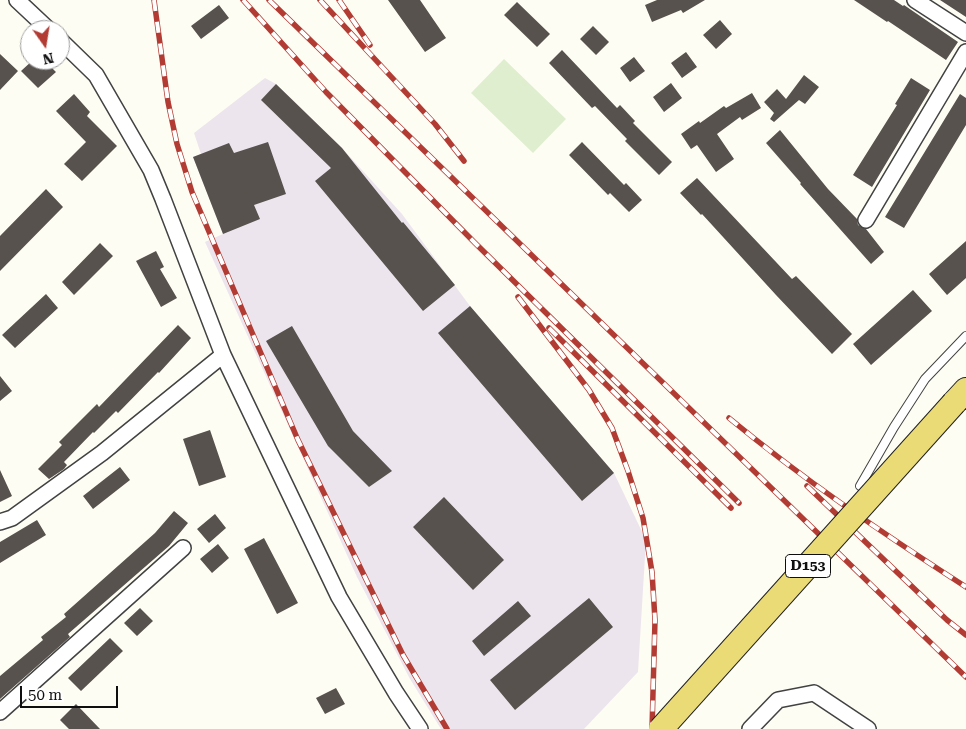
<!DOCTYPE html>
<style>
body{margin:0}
#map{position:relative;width:966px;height:729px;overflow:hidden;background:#fefdf3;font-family:"Roboto Serif",serif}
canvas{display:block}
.north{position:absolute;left:20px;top:20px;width:50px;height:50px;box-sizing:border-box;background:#fff;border:1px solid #9f9f9f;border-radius:50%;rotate:167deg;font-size:14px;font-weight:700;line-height:20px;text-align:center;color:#0f0f0f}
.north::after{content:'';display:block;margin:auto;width:18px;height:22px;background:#b23c34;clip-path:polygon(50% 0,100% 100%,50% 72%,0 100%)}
.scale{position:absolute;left:20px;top:686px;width:98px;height:22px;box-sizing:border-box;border:2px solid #0f0f0f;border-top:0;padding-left:6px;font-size:15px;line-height:18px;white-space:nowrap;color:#0f0f0f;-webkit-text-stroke:4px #fff;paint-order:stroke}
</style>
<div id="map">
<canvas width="966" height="729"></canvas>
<div class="north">N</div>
<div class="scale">50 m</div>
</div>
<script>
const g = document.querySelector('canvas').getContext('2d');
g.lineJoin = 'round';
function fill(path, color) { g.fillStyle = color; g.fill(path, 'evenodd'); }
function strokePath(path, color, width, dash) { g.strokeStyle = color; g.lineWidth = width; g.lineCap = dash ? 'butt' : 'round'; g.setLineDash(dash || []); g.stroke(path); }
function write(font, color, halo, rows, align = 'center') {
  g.font = font + ' "Roboto Serif",serif'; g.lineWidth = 5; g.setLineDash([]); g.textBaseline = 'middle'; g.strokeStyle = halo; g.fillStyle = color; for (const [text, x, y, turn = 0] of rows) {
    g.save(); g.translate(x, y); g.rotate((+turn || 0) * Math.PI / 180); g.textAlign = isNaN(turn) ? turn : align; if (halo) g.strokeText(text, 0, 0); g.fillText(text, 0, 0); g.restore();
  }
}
const industrial = new Path2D(`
 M 265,78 L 276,84 L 342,148 L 402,214 L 470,306 L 614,473 L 646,540 L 638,672 L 584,729 L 441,729 L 410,679 L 357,577 L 205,242 L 223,234 L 193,157 L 201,154 L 194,133 Z`);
const pitch = new Path2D(`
 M 504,59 L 566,119 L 533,153 L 471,93 Z`);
const building = new Path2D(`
 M 388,0 L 420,0 L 446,38 L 425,52 Z
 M 657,0 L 705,0 L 683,13 L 681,10 L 652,22 L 645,5 Z
 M 854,0 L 894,0 L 903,6 L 904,5 L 958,42 L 946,60 L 888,21 L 887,22 Z
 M 940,0 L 966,0 L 966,17 Z
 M 517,2 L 550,34 L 537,47 L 504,15 Z
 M 219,5 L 229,18 L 201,39 L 191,26 Z
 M 720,20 L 732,34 L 716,49 L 703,35 Z
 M 593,26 L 609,42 L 596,55 L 580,39 Z
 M 562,50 L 617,108 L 620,105 L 635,121 L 633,123 L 672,162 L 659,175 L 625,141 L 627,139 L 595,106 L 592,108 L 549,63 Z
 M 686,52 L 697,67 L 682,78 L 671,63 Z
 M 0,54 L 18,71 L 0,90 Z
 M 634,57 L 645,71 L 630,82 L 620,68 Z
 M 33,60 L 44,60 L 56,72 L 38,88 L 21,71 Z
 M 804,75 L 819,87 L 805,104 L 799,100 L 774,122 L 770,119 L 774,113 L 764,102 L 777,89 L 786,99 Z
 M 911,78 L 930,90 L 872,187 L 853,175 L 897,105 L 895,104 Z
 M 671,83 L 682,98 L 664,112 L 653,97 Z
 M 276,84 L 342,148 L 402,223 L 403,222 L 455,285 L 423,311 L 315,181 L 331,168 L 261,100 Z
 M 752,93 L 761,108 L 742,120 L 740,117 L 717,134 L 734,159 L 716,172 L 697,145 L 691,149 L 681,134 L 699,121 L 700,123 L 724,106 L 726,108 Z
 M 74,94 L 90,112 L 87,116 L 117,146 L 82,181 L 64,164 L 86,142 L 56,111 Z
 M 960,94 L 966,98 L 966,125 L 904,228 L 885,217 Z
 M 780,130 L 828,189 L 857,219 L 858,225 L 866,229 L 884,252 L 871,264 L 800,184 L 801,183 L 766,143 Z
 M 268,142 L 286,194 L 254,205 L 260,219 L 223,234 L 193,157 L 229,143 L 234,153 Z
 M 582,142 L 624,185 L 626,183 L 642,200 L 629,212 L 610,193 L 608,195 L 569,155 Z
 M 697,178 L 792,279 L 796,276 L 852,334 L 832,354 L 776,295 L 702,214 L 701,215 L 680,193 Z
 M 46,189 L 63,207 L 0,271 L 0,236 Z
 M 966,241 L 966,278 L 947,295 L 929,274 Z
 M 100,243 L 113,256 L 74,295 L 62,282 Z
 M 156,251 L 164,267 L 160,269 L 177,298 L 161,307 L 136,261 Z
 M 913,290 L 932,311 L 871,365 L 853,344 Z
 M 46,294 L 58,308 L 15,348 L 2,335 Z
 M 470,306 L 614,473 L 582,501 L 438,333 Z
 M 178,325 L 191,338 L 159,373 L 158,372 L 118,413 L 116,411 L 94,433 L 93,432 L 64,462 L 67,465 L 64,469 L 49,479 L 38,469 L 62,445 L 59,442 L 97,404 L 99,407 Z
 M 292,326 L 353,431 L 392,471 L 369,487 L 328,446 L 266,341 Z
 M 0,376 L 12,391 L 0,401 Z
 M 210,430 L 226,477 L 199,486 L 183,439 Z
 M 120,467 L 130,480 L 93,509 L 83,496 Z
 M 0,470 L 12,496 L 0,502 Z
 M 444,497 L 504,560 L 473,590 L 413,527 Z
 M 174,511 L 188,523 L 169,546 L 68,634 L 70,637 L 0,699 L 0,676 L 43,640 L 41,637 L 66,617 L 64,614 L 155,533 Z
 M 215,514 L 226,528 L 209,543 L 197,529 Z
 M 37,520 L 46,535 L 0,563 L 0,542 Z
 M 264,538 L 298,603 L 277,614 L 244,549 Z
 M 218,544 L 229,558 L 212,573 L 200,559 Z
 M 589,598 L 613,627 L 515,710 L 490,680 Z
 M 518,601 L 531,616 L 484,656 L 472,641 Z
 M 140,608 L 153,621 L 137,636 L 124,623 Z
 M 110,638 L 123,651 L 81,691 L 68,678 Z
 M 336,688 L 345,704 L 325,714 L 316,698 Z
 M 76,704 L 100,729 L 69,729 L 60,720 Z`);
const service = new Path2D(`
 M 860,486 L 894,427 L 925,379 L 966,336`);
const minor = new Path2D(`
 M 17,0 L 49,30
 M 915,0 L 966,33
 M 60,40 L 96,75 L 151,170 L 163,199 L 223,355 L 339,597 L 396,693 L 420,729
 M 866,220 L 966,52
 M 0,522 L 12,518 L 102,453 L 223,355
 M 0,712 L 183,548
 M 750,729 L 778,700 L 814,693 L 868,729`);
const primary = new Path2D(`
 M 954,403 L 966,390`);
const rail = new Path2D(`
 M 154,0 L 168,102 L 177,144 L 192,192 L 298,440 L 403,655 L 447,729
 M 243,0 L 326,92 L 475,243 L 739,503
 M 269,0 L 966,677
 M 320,0 L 435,124 L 464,161
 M 339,0 L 370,45
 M 518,297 L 589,390 L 612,428 L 628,471 L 643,518 L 652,572 L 655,620 L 652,729
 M 549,328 L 731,508
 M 729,418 C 804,480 884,534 966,587
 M 807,486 L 947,620 L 966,635`);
const primaryBridge = new Path2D(`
 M 661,729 L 954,403`);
const shields = [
 [808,566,45]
];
const shieldNames = [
 ["D153",808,566]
];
fill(industrial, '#ede5ed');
fill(pitch, '#e0eed0');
fill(building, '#57524d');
strokePath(service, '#424242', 10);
strokePath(minor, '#424242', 18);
strokePath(primary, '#202020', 26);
strokePath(service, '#fff', 8);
strokePath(minor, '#fff', 15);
strokePath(primary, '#ebdb76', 24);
strokePath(rail, '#b23c34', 5.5);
strokePath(rail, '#fff', 4, [11]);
strokePath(primaryBridge, '#202020', 26, []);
strokePath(primaryBridge, '#ebdb76', 24);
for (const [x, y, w] of shields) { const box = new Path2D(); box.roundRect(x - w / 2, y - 11.5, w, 23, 4); g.fillStyle = '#fff'; g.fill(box); strokePath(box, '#0f0f0f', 1); }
write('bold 14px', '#0f0f0f', null, shieldNames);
</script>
